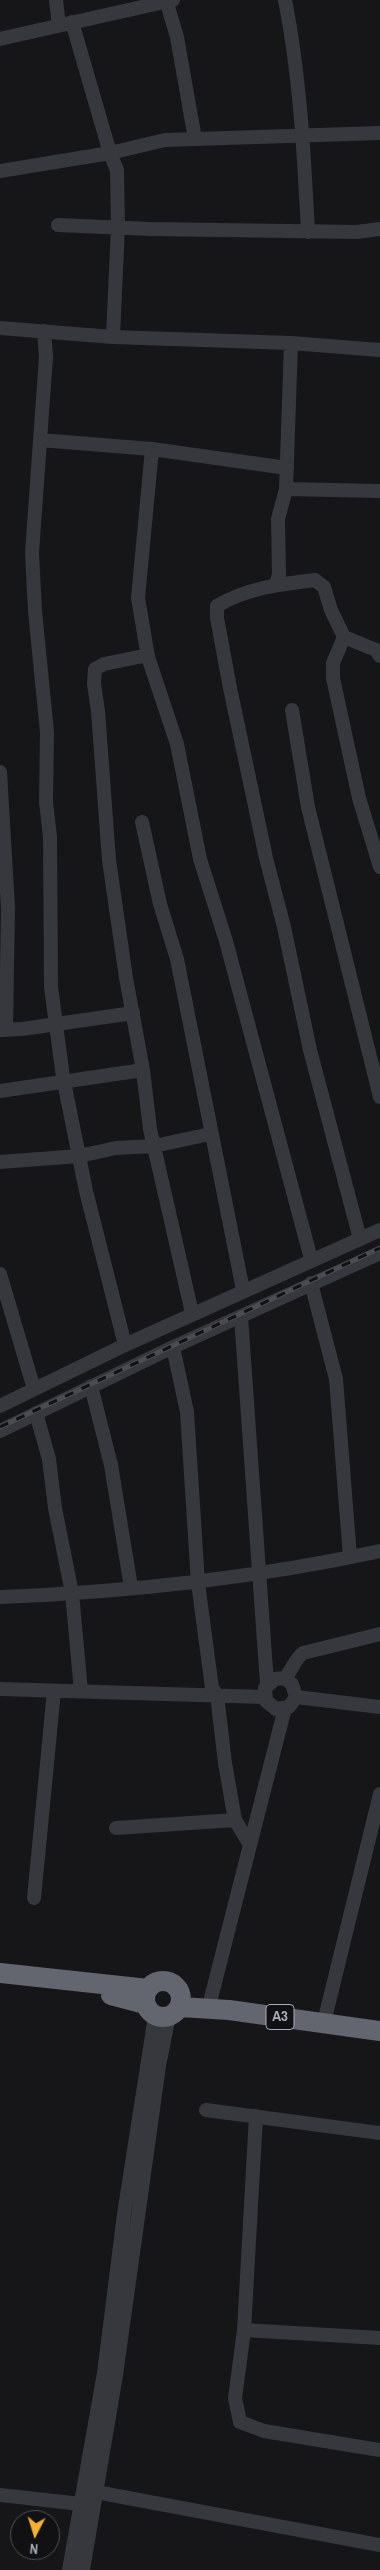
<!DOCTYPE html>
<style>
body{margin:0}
#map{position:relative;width:380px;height:2570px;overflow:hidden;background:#161618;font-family:"Archivo Narrow",sans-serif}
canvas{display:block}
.north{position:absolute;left:10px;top:2510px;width:50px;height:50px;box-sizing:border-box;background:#111113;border:1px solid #4d4f55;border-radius:50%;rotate:185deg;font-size:14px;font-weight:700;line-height:20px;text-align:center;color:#a8adb8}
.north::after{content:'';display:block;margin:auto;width:18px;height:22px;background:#f2b134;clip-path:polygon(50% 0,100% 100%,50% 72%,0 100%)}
</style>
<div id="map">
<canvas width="380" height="2570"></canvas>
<div class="north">N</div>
</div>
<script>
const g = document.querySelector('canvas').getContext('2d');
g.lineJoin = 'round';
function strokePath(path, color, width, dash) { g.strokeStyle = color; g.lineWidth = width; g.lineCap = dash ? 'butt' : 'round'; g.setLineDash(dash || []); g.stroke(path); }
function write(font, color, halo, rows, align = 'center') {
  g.font = font + ' "Archivo Narrow",sans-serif'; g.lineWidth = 4.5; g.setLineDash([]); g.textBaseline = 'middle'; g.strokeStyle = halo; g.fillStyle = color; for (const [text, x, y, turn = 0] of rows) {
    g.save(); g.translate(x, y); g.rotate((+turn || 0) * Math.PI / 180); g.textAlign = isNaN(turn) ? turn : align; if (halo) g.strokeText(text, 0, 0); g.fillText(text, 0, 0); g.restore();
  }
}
const minor = new Path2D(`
 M 56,0 L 59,25
 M 166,0 L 177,37 L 195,139
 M 285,0 C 300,76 304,154 308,232
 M 72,22 L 110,153 L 117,170 L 118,226 L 113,337
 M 0,39 L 173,0
 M 0,171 L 110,153 L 165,140 L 380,133
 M 58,225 L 150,229 L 357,232 L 380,229
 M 0,328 L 113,337 L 291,343 L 380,350
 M 44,331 L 46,357 L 32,553 L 35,611 L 47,732 L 46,802 L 50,837 L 51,987 L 63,1077 L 86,1191 L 125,1345
 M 40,440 L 152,449 L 287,468
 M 152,449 L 138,598 L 148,657 L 177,744 L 200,859 L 226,941 L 311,1259
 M 286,489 L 380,491
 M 276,585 L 279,574 L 278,519 L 286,489 L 291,343
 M 344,637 L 333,663 L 333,678 L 359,798 L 380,867
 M 148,655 L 104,664 L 95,669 L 94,684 L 98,711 L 109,860 L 126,978 L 143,1070 L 150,1129 L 192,1313
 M 292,710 L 308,807 L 380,1097
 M 0,772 L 8,908 L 6,1030
 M 142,822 L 160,904 L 177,959 L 243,1290
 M 0,1030 L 22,1029 L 133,1013
 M 0,1091 L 143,1070
 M 0,1162 L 79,1156 L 116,1148 L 154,1146 L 210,1134
 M 360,1239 L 310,1050 L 284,927 L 266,858 L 230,688 L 217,618 L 217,606 C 246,588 282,584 315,580 L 324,587 L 331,610 L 344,637 L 376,650 L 380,656
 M 0,1274 L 34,1389
 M 311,1283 L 336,1379 L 350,1557
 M 241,1317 L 267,1684
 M 173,1347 L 187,1412 L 198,1583 L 212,1688 L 217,1695 L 225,1763 L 235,1820 L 249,1843
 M 91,1386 L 111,1465 L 131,1587
 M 0,1406 L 125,1345 L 380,1230
 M 36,1413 L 49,1459 L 55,1508 L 72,1593 L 81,1691
 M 0,1431 L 173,1347 L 380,1253
 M 0,1597 C 128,1592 255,1578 380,1551
 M 285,1678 L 292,1684 L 296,1697 L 289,1707 L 276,1709 L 266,1701 L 265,1688 L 275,1679 L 285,1678 C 292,1670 295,1659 303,1653 L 380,1634
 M 0,1689 L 265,1697
 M 296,1697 L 380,1707
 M 116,1828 L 235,1820
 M 34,1898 L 54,1691
 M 211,1998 L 285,1708
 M 326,2014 L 380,1794
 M 206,2110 L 380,2133
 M 256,2116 L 244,2330 L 235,2398 L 240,2422 L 264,2431 L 380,2450
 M 244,2330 L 380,2338
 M 96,2492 L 380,2545
 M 0,2495 L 81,2504
 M 69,2570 L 104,2373 L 124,2214 L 155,2016
 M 83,2570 L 116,2375 L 159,2066 L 169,2016`);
const highway = new Path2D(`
 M 0,1973 L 148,1989
 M145 1999a18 18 0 1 1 36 0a18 18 0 1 1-36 0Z
 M 111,1995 L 145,2004
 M 180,2007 L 229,2010 L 380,2031`);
const rail = new Path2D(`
 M 0,1427 L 380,1248`);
const shields = [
 [280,2017,28]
];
const shieldNames = [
 ["A3",280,2017]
];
strokePath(minor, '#37383d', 14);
strokePath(highway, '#63666e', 20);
strokePath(rail, '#4a4c52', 5);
strokePath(rail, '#111113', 3, [9]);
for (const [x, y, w] of shields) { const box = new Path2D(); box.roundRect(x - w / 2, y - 12.5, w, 25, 4); g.fillStyle = '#111113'; g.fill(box); strokePath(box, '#a8adb8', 1); }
write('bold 15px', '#a8adb8', null, shieldNames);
</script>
